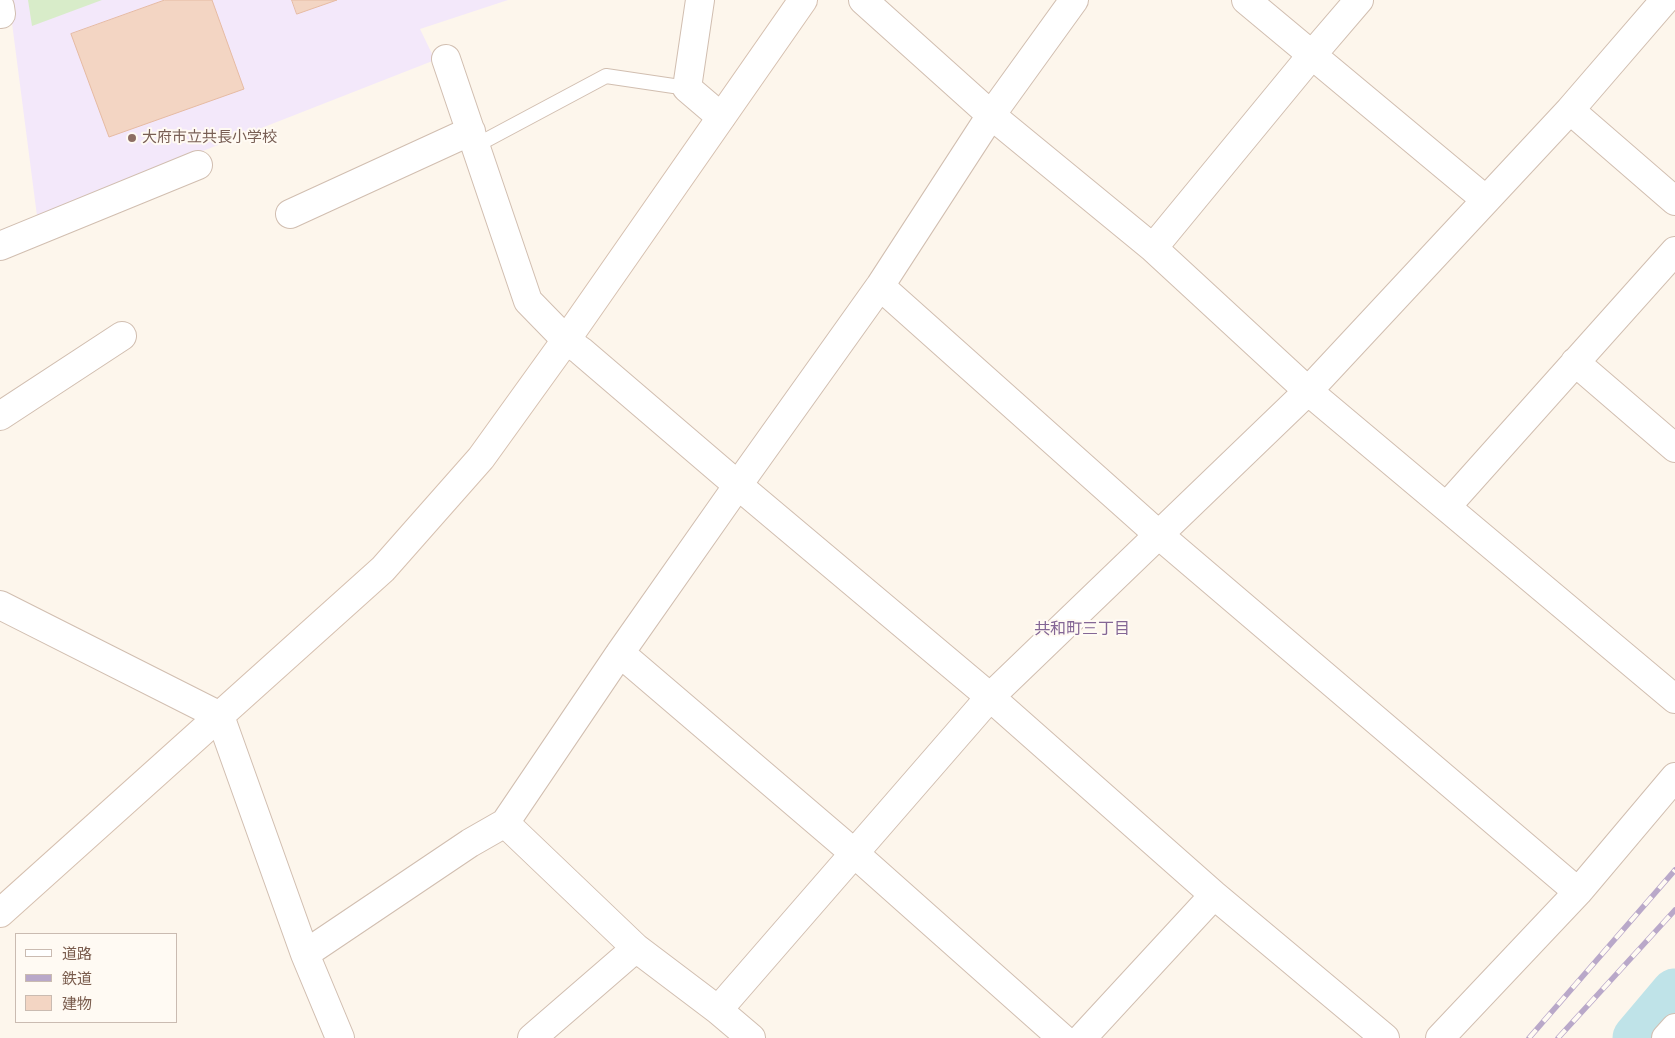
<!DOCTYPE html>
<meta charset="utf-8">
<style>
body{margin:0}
#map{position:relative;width:1675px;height:1038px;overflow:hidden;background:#fdf6ec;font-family:"Noto Sans","Noto Sans JP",sans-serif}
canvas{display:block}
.legend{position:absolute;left:15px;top:933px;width:162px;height:90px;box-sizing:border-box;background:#fffaf3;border:1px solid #cabbb1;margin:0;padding:6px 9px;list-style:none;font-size:15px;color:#7a5c4d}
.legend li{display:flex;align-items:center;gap:10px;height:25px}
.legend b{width:25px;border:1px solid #cabbb1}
</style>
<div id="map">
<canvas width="1675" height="1038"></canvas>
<ul class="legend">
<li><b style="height:6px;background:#fff"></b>道路</li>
<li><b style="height:6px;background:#b9a8c9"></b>鉄道</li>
<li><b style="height:14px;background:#f3d5c3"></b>建物</li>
</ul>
</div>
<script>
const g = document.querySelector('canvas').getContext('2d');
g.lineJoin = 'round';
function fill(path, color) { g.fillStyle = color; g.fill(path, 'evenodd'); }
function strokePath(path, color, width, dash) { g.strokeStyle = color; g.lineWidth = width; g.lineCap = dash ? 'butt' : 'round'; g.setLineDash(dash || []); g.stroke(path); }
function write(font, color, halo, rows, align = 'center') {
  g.font = font + ' "Noto Sans","Noto Sans JP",sans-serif'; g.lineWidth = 4; g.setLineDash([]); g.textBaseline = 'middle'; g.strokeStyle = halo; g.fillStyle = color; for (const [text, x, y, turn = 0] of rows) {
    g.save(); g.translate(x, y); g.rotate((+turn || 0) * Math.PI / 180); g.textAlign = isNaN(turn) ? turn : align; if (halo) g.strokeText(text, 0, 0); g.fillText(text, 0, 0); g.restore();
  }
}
const education = new Path2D(`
 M 9,0 L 508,0 L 420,29 L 435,60 L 37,216 Z`);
const green = new Path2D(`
 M 28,0 L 102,0 L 32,26 Z`);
const river = new Path2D(`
 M 1637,1038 L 1675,993`);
const building = new Path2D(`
 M 165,0 L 212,0 L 244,89 L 109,137 L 71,34 Z
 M 292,0 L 337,0 L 297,14 Z`);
const lane = new Path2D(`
 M 475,146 L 606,76 L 687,88`);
const street = new Path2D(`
 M 700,0 L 687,88 L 721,117
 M 863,0 L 991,115 L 1153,248 L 1308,391 L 1675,699
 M 1246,0 L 1486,200
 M 0,7 L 1,14
 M 446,59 L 528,301 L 566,340 L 581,351 L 727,476 L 990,697 L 1214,895 L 1385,1038
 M 1570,110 L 1675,201
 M 290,214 L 471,131
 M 0,246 L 198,165
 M 1153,248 L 1311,56 L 1359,0
 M 880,286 L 1159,535 L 1578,892
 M 1575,362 L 1675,448
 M 0,416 L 122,336
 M 1447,506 L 1675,251
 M 0,605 L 220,716 L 305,954 L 340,1038
 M 620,653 L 854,853 L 1062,1038
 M 505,823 L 636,948 L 718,1010 L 751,1038
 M 305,954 L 470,843 L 505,823 L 620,653 L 738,485 L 880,286 L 991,115 L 1074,0
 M 718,1010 L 990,697 L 1308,391 L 1570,110 L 1665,0
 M 532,1038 L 636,948
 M 1082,1038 L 1214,895
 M 1440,1038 L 1578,892 L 1675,777
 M 1666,1038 L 1675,1028`);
const secondary = new Path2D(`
 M 0,913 L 383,569 L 481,458 L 566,340 L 803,0`);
const rail = new Path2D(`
 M 1529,1038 L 1675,870
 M 1558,1038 L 1675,910`);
const markers = [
 [132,138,5,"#8d6e63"]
];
const educationNames = [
 ["大府市立共長小学校",142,138]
];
const neighbourhoodNames = [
 ["共和町三丁目",1082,629]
];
fill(education, '#f3e8fa');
fill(green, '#d8ecc9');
strokePath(river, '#bfe3e8', 49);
fill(building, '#f3d5c3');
strokePath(building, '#e6bba3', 1);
strokePath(lane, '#d1beb0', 16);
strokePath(street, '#d1beb0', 30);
strokePath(secondary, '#d6c0b0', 30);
strokePath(lane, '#fff', 14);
strokePath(street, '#fff', 28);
strokePath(secondary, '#fff', 28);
strokePath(rail, '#b9a8c9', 5.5);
strokePath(rail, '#fffaf3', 4, [11]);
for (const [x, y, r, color] of markers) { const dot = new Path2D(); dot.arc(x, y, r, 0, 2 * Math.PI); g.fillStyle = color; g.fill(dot); strokePath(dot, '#fffaf3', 2); }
write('15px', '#785e54', '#fffaf3', educationNames, 'left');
write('16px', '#846695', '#fffaf3', neighbourhoodNames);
</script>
